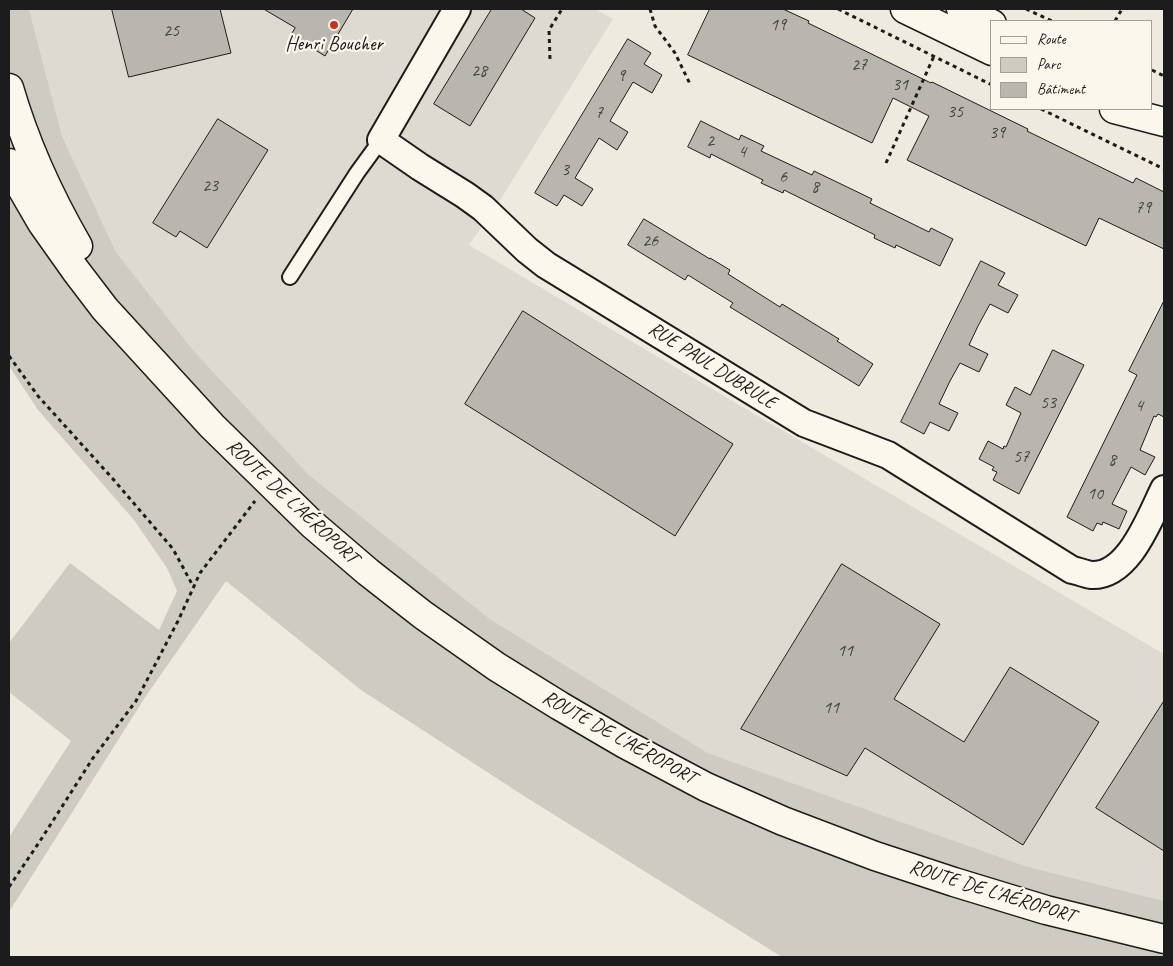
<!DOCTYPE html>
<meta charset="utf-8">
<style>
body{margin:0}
#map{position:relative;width:1173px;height:966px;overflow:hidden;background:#eeeadf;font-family:Caveat,sans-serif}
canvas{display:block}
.frame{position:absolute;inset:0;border:10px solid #1c1c1c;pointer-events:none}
.legend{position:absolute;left:990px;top:20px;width:162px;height:90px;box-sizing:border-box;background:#fbf7ec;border:1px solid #a29f99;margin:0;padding:6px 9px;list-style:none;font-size:15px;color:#1c1c1c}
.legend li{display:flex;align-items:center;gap:10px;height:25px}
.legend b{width:25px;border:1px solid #a29f99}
</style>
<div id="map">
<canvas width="1173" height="966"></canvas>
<div class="frame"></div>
<ul class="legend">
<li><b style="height:6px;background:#fbf7ec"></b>Route</li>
<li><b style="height:14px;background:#ceccc2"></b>Parc</li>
<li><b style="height:14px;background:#b9b6af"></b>Bâtiment</li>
</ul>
</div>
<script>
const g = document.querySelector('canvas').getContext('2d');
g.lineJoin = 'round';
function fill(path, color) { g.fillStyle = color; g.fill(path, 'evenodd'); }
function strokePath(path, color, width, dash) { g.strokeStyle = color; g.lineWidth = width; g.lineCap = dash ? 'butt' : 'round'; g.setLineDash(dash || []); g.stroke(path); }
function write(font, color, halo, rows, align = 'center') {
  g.font = font + ' Caveat,sans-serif'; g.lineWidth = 4.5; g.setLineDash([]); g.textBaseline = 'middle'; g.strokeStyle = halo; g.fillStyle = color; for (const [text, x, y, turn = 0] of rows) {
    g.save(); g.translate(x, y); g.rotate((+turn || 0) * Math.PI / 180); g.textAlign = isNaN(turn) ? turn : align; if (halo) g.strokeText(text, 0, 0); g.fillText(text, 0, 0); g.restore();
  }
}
const built = new Path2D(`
 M 29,9 L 595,9 L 613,19 L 497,205 L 469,245 L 768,422 L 1164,654 L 1164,901 L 1025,866 L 708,753 L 490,619 L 309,475 L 193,350 L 116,252 L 62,136 Z`);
const green = new Path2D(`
 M 9,9 L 29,9 L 62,136 L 116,252 L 193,350 L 309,475 L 490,619 L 708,753 L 1025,866 L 1164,901 L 1164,957 L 782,957 L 524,796 L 361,690 L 226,581 L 146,696 L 9,912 L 9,837 L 71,741 L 9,692 L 9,643 L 70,563 L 159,630 L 177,591 L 167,568 L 134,520 L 38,410 L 9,366 Z`);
const building = new Path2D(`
 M 112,9 L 220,9 L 231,53 L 129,77 Z
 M 264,9 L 353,9 L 325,56 L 291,35 L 295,28 Z
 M 492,9 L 521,9 L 535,18 L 470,126 L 434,104 Z
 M 710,9 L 783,9 L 809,21 L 808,23 L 931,83 L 932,82 L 1028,129 L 1027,131 L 1133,183 L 1136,178 L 1164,192 L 1164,249 L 1099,218 L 1086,246 L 907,160 L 929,116 L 893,98 L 872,143 L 688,55 Z
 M 628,39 L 651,53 L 644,64 L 662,75 L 652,93 L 633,82 L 610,121 L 628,132 L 617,150 L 599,138 L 575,178 L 593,189 L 582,206 L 564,195 L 557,206 L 535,193 Z
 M 218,119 L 268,150 L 207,248 L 180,231 L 176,237 L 153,223 Z
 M 701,121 L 739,140 L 741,135 L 764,146 L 761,151 L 812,175 L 814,171 L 872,199 L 870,203 L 929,232 L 931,228 L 953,239 L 940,266 L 896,245 L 895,248 L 874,238 L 875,235 L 784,190 L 783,193 L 761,183 L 763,180 L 711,154 L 710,158 L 688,147 Z
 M 644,219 L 710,259 L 710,258 L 730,270 L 728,274 L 780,307 L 782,304 L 839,339 L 837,341 L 873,364 L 859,386 L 730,307 L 733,303 L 688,275 L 685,280 L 628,245 Z
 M 981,261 L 1005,273 L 998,285 L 1018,295 L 1008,313 L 990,304 L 978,326 L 969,345 L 988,354 L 979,372 L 960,363 L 950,381 L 939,404 L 958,413 L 949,431 L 930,422 L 924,434 L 901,422 Z
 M 1164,301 L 1164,417 L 1158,414 L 1156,417 L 1154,416 L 1140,450 L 1155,457 L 1145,475 L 1131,467 L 1112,504 L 1127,511 L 1119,529 L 1103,522 L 1102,525 L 1097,523 L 1093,531 L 1067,517 L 1137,375 L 1129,371 Z
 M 523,311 L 733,444 L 675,536 L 465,404 Z
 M 1053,350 L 1084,365 L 1019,494 L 993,480 L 997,472 L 992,470 L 994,467 L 979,459 L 988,441 L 1003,449 L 1004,446 L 1006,447 L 1021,413 L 1006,405 L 1015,387 L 1030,395 Z
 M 842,564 L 940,624 L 894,699 L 964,742 L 1010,667 L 1099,722 L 1023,845 L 865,748 L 847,776 L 741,729 Z
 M 1164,701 L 1164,851 L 1096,808 Z`);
const path = new Path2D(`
 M 650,9 L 655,26 L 675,53 L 691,86
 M 838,9 L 992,85
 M 1026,9 L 1052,21
 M 1115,21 L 1122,9
 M 550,59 L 549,30 L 562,9
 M 1152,70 L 1164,76
 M 1041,109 L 1164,169
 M 886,163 L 934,56
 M 9,356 L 38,396 L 113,479 L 173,549 L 193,586
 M 9,887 L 40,841 L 93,758 L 136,701 L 178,621 L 200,573 L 255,501`);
const service = new Path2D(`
 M 290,277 L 357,173 L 381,140`);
const minor = new Path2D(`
 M 457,9 L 381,140 L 420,167 L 465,195 L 483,208 L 527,250 L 546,265 L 804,423 L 888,455 L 1072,570 C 1078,571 1085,574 1091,575 C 1129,577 1150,517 1164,489`);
const secondary = new Path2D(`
 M 905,9 L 992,51
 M 961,9 L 992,24
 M 1114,109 L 1164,122`);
const primary = new Path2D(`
 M 9,88 C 25,143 49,196 78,246
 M 9,163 L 17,180 L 42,223 L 76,271 L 105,309 L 212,426 L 312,524 L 368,572 L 423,615 L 497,667 L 560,706 L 625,744 L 706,787 L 783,821 L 875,856 L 954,882 L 1046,910 L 1164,939`);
const markers = [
 [334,25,5,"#c8321e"]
];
const numberNames = [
 ["19",778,25],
 ["25",171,31],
 ["27",859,65],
 ["28",479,71],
 ["9",621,76],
 ["31",900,85],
 ["35",955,112],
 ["7",599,113],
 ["39",997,133],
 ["2",710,141],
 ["4",742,152],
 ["3",565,170],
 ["6",783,177],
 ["23",210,186],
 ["8",815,187],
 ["79",1143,208],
 ["26",650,241],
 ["53",1048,403],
 ["4",1139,406],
 ["57",1021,457],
 ["8",1112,460],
 ["10",1095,494],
 ["11",845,651],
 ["11",831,708]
];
const poiNames = [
 ["Henri Boucher",334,45]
];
const streetNames = [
 ["RUE PAUL DUBRULE",712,366,32],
 ["ROUTE DE L'AÉROPORT",292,502,43],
 ["ROUTE DE L'AÉROPORT",619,738,29],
 ["ROUTE DE L'AÉROPORT",992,892,17]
];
fill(built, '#dedad1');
fill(green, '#ceccc2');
fill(building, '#b9b6af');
strokePath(building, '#1c1c1c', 1);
strokePath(service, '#1c1c1c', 18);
strokePath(minor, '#1c1c1c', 30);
strokePath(secondary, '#1c1c1c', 31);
strokePath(primary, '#1c1c1c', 31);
strokePath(path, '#1c1c1c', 3, [4, 4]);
strokePath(service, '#fbf7ec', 14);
strokePath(minor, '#fbf7ec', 26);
strokePath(secondary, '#fbf7ec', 28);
strokePath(primary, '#fbf7ec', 28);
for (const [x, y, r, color] of markers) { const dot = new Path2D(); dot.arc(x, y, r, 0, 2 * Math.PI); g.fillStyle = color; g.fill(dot); strokePath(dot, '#fbf7ec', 2); }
write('18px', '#434241', null, numberNames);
write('20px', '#1c1c1c', '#fbf7ec', poiNames);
write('20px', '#1c1c1c', '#fbf7ec', streetNames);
</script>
